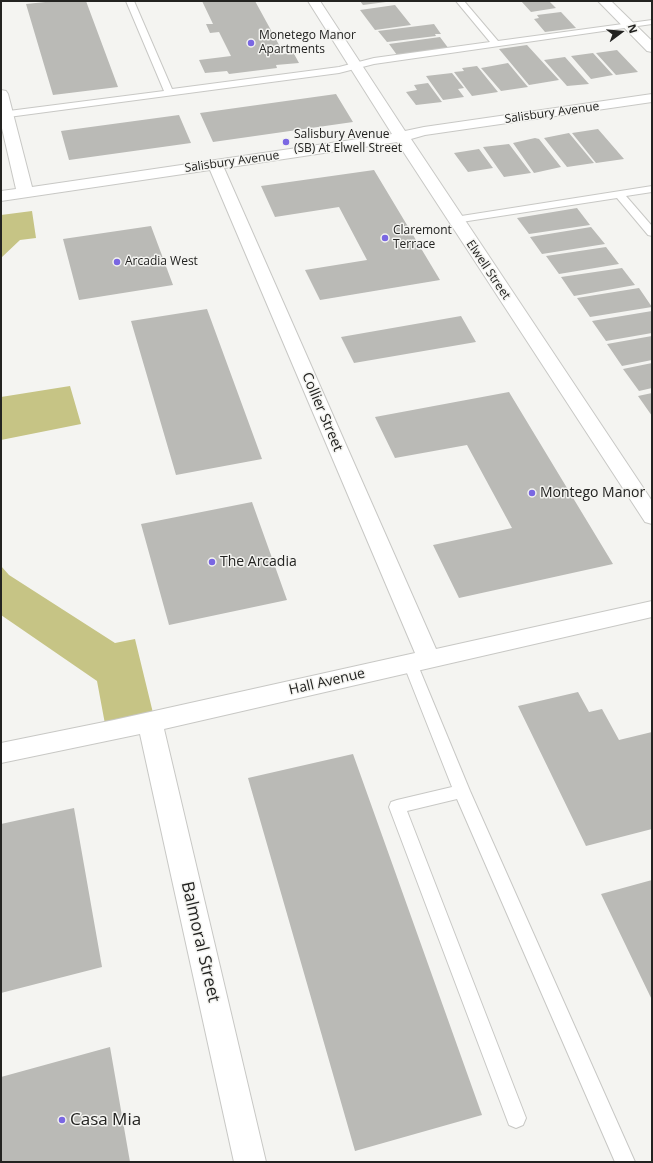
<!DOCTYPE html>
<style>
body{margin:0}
#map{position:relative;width:653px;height:1163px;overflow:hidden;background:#f4f4f1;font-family:"Open Sans",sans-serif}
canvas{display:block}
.frame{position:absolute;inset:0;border:2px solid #232321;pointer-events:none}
.north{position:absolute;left:601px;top:12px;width:40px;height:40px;-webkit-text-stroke:3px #f4f4f1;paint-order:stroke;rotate:74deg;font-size:11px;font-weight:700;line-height:16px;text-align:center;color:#232321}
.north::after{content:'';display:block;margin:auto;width:14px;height:18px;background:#232321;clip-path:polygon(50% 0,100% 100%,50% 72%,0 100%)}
</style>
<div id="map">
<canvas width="653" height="1163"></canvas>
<div class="frame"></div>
<div class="north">N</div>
</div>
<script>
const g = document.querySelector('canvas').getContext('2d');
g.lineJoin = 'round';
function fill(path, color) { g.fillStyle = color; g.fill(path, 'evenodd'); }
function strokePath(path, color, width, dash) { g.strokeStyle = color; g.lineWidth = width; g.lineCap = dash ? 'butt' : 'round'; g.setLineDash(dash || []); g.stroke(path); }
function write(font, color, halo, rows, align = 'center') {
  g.font = font + ' "Open Sans",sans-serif'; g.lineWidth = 3; g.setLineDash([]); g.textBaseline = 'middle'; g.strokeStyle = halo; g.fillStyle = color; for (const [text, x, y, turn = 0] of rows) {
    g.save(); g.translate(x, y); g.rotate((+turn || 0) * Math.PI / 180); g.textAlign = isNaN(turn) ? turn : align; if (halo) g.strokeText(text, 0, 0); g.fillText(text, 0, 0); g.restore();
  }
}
const green = new Path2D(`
 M 32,211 L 36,238 L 20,240 L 1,258 L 1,215 Z
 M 70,386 L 81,424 L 1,440 L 1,397 Z
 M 1,566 L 9,575 L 115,643 L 135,639 L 153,713 L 105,724 L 97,681 L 1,615 Z`);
const building = new Path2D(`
 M 55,1 L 86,1 L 118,87 L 53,95 L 26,4 Z
 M 202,1 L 255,1 L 284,54 L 293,52 L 299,63 L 276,65 L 277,68 L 229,74 L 227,71 L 205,73 L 199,60 L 231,56 L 219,32 L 210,33 L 206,24 L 213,24 Z
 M 360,1 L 386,1 L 386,2 L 363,5 Z
 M 521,1 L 549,1 L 556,8 L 531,12 Z
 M 395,5 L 411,25 L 375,30 L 360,10 Z
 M 561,12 L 576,28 L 545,32 L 534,19 L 539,18 L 537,15 Z
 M 434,24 L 441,34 L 435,34 L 436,36 L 387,42 L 378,31 Z
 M 440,37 L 449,49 L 397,55 L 389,44 Z
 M 527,45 L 559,80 L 529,85 L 499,49 Z
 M 617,50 L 638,72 L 616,75 L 596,53 Z
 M 593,53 L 613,75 L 591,79 L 571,56 Z
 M 565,57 L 589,84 L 567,86 L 544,60 Z
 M 508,63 L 528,87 L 501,91 L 481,68 Z
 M 477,66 L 498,92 L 472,96 L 454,72 L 464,71 L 462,68 Z
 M 452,73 L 464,88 L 458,89 L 464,97 L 443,100 L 426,76 Z
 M 428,83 L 442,102 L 416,105 L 406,92 L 417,90 L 414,85 Z
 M 336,94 L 353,122 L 213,142 L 200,113 Z
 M 179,115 L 191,143 L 69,160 L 61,131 Z
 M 598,129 L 624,159 L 596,163 L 572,133 Z
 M 569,133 L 594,163 L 567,167 L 544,138 Z
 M 535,138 L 539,139 L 561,167 L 534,173 L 513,143 Z
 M 509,144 L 531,173 L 504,177 L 483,147 Z
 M 479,149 L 493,168 L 468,172 L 454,153 Z
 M 374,170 L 440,280 L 320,300 L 305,270 L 367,260 L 339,207 L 275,217 L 261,186 Z
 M 577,208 L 590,225 L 529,234 L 517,218 Z
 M 151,226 L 173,285 L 79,300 L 63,239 Z
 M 591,227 L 605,244 L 542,254 L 530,237 Z
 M 606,247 L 619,264 L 559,274 L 546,256 Z
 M 622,268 L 635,285 L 574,296 L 561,277 Z
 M 639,288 L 652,307 L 590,317 L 577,298 Z
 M 207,309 L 262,459 L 176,475 L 131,321 Z
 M 652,311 L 652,333 L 606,341 L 592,321 Z
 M 461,316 L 476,342 L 354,363 L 341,337 Z
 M 652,336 L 652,360 L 622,366 L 607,344 Z
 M 652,363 L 652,388 L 639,391 L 623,369 Z
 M 509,392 L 613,564 L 459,598 L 433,545 L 512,528 L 467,445 L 395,458 L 375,417 Z
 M 652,393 L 652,416 L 638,396 Z
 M 252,502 L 287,600 L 169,625 L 141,524 Z
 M 578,692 L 589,712 L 602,709 L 619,740 L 652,732 L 652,829 L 586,846 L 518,706 Z
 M 353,754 L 482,1115 L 355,1151 L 248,778 Z
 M 74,808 L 102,967 L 1,993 L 1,824 Z
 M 652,880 L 652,1000 L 601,894 Z
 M 110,1047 L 130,1162 L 1,1162 L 1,1077 Z`);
const service = new Path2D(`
 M 126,1 L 134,1 L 172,89 L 339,67 L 374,58 L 490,42 L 456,1 L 464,1 L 498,41 L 652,20 L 652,24 L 374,64 L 339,73 L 1,118 L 1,112 L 164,91 Z
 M 652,186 L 652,192 L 626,196 L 652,226 L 652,236 L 648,235 L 617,198 L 455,223 L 450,220 L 455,217 Z
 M 410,657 L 415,659 L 417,663 L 470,791 L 635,1162 L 615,1162 L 457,799 L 407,811 L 526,1118 L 523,1125 L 516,1128 L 509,1125 L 389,807 L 391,802 L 397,800 L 452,787 L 403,663 L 405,659 Z`);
const minor = new Path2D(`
 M 308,1 L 320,1 L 405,131 L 424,127 L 652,94 L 652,102 L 425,135 L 411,139 L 652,501 L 652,524 L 645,522 L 397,142 L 224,168 L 436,649 L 652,601 L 652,617 L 164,729 L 266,1162 L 234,1162 L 140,734 L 1,763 L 1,743 L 114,720 L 415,653 L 210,170 L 1,201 L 1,191 L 16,189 L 1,124 L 1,90 L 6,91 L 8,94 L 32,187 L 392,134 Z
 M 598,1 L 611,1 L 652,41 L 652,52 L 647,51 Z`);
const markers = [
 [251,43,4,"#7a67e2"],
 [286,142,4,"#7a67e2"],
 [385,238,4,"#7a67e2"],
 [117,262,4,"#7a67e2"],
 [532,493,4,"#7a67e2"],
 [212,562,4,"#7a67e2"],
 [62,1120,4,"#7a67e2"]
];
const farPoinames = [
 ["Monetego Manor",259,36],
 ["Apartments",259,50],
 ["Salisbury Avenue",294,135],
 ["(SB) At Elwell Street",294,149],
 ["Claremont",393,231],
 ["Terrace",393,245],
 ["Arcadia West",125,262]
];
const farStreetnames = [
 ["Salisbury Avenue",552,113,-8],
 ["Salisbury Avenue",232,162,-8],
 ["Elwell Street",488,270,56]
];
const streetNames = [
 ["Collier Street",322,412,67],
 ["Hall Avenue",327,682,-13]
];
const poiNames = [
 ["Montego Manor",540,493],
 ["The Arcadia",220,562]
];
const nearStreetnames = [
 ["Balmoral Street",200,942,77]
];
const nearPoinames = [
 ["Casa Mia",70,1120]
];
fill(green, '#c6c485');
fill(building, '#babab6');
strokePath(service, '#c8c8c5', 2);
strokePath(minor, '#c8c8c5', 2);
fill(service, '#fff');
fill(minor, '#fff');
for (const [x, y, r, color] of markers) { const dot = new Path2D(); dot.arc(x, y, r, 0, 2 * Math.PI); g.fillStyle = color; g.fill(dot); strokePath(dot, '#f4f4f1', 1.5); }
write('12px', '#232321', '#f4f4f1', farPoinames, 'left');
write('12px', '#232321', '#f4f4f1', farStreetnames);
write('14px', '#232321', '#f4f4f1', streetNames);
write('14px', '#232321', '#f4f4f1', poiNames, 'left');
write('17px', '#232321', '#f4f4f1', nearStreetnames);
write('17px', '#232321', '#f4f4f1', nearPoinames, 'left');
</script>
